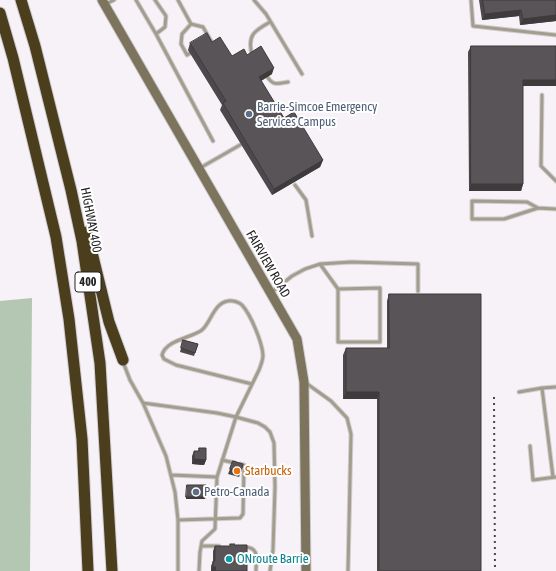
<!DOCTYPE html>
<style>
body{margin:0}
canvas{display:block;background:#f6f2f7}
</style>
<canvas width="556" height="571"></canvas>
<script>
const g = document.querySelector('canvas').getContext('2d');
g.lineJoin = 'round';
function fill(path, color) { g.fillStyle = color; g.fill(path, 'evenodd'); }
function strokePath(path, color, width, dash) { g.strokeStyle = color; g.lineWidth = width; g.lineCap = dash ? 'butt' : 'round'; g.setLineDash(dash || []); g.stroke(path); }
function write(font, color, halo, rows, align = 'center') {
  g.font = font + ' "Asap Condensed",sans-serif'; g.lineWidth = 4; g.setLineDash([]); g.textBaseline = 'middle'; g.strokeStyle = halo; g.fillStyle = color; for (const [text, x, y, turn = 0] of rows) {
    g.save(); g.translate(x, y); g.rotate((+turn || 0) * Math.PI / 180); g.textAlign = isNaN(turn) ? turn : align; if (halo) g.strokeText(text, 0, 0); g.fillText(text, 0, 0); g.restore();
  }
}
const green = new Path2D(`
 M 32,298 L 30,571 L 0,571 L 0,301 Z`);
const lane = new Path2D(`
 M 136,0 L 156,34 L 165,27 L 166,16 L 155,0
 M 178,0 L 191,24 L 203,27 L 211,41 L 209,42
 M 254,0 L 266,14 L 302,74
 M 471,0 L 473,26 L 556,35
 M 106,4 L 114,0
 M 191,24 L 182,34 L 181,44 L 187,55 L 192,52
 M 156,34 L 213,141
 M 252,55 C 247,35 254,31 270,22
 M 266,75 C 273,86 276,84 288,82
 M 542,95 L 541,166 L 556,181
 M 200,168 L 240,145
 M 295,185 L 306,200 L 312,236
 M 538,208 L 504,219 L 472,219 L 472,201 L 527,202 L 538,208 L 556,209
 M 320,264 L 338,289 L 380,288 L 380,342 L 338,342 L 338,289
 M 272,292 L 292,276 L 305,269 L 320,264 L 351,262 L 418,264 L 418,291
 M 123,362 L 130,380 L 143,403 L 166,456 L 175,492 L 178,520 L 178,571
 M 306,383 L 331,401 L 347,418 L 351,434 L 348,571
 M 542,388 L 556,387
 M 519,392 L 542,388 L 553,477
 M 143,403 L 217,413 L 236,417 L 258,423 L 265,427 L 270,432 L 274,443 L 275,487 L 273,550 L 270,571
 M 530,446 L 533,480 L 556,477
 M 222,460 L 235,463
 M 171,475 L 217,477
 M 178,520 L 240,518 L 243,514 L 244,465 L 240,464
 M 201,546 L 219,546
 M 244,547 C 260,547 256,559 256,571
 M 199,571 L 200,552 L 202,541 L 215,529 L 217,477 L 236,417 L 259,370 C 261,365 263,360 263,355 C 262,342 251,315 242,305 C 239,302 232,300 228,301 C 214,303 211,322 202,330 C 191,338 166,340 162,355 L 164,359 L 176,365 L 252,384`);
const secondary = new Path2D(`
 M 102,0 L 297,339 L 304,382 L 306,571`);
const highway = new Path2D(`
 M 21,0 L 35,46 L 71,190 L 82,241 L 100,363 L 112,571
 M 0,13 L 13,58 L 56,237 L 69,319 L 82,439 L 88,571
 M 87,232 L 109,322 L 123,360`);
const rail = new Path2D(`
 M 494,397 L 495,571`);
const wall = new Path2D(`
 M 479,0 L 556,0 L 556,21 L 520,25 L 519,16 L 482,20 Z
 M 212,42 L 232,56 L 247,55 L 272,74 L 261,81 L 284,118 L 323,160 L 320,167 L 272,195 L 220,110 L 222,105 L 188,50 L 190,43 Z
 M 471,46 L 523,86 L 523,184 L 521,191 L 469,191 L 468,52 Z
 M 389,294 L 481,571 L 377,571 L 377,399 L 343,399 L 343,355 L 346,348 L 387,348 L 387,301 Z
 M 183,340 L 198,344 L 194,356 L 180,352 Z
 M 199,448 L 206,460 L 204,465 L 192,464 L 192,456 L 194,451 L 198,451 Z
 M 233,461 L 241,472 L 239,477 L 228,474 Z
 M 230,544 L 235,546 L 247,571 L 211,571 L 211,566 L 213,561 L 213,551 L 215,546 L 230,546 Z`);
const shadedWall = new Path2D(`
 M 521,10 L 519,16 L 482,20 L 485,14 Z
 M 556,15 L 556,21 L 520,25 L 523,19 Z
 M 274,68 L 272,74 L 256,84 L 259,77 Z
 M 523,80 L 556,80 L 556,86 L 521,86 Z
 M 323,160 L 320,167 L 272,195 L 274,189 Z
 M 471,184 L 523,184 L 521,191 L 469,191 Z
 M 346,392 L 379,392 L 377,399 L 343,399 Z
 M 194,459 L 206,460 L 204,465 L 192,464 Z
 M 186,497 L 206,497 L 205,499 L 186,499 Z
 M 213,567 L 216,567 L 214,571 L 211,571 Z`);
const building = new Path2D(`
 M 483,0 L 556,0 L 556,15 L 523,19 L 521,10 L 485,14 Z
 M 207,33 L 212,42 L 220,37 L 232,56 L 244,49 L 247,55 L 261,46 L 274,68 L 259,77 L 284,118 L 294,112 L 323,160 L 274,189 L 223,103 L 226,101 L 190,43 Z
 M 471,46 L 556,46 L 556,80 L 523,80 L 523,184 L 471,184 Z
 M 389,294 L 481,294 L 481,571 L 379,571 L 379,392 L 346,392 L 346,348 L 389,348 Z
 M 183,340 L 198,344 L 195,353 L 181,348 Z
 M 199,448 L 206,448 L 206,460 L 194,459 L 194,451 L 199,451 Z
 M 233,461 L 243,464 L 241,472 L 230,469 Z
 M 187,485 L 206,485 L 206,497 L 186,497 Z
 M 230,544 L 235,544 L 235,546 L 236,546 L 236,545 L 247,545 L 247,571 L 215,571 L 216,567 L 213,567 L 213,561 L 215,561 L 215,546 L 230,546 Z`);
const markers = [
 [249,114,4,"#5c6f8a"],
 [237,471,4,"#e8710a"],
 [196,492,4,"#5c6f8a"],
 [229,559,4,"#0f9aa8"]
];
const shields = [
 [88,282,26]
];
const shieldNames = [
 ["400",88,282]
];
const serviceNames = [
 ["Barrie-Simcoe Emergency",257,107],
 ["Services Campus",257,122],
 ["Petro-Canada",204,492]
];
const streetNames = [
 ["HIGHWAY 400",91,220,79],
 ["FAIRVIEW ROAD",268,264,60]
];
const foodNames = [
 ["Starbucks",245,471]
];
const cultureNames = [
 ["ONroute Barrie",237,559]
];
fill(green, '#b4c7b2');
strokePath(lane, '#d0cdd1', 5);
strokePath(secondary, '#d0cdd1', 11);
strokePath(highway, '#d0cdd1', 13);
strokePath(lane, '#a39d8d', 3);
strokePath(secondary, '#7c745d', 9);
strokePath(highway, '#4a3e1c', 11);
strokePath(rail, '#484648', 2, [2, 4]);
fill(wall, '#4d484b');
fill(shadedWall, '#3e3b3d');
fill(building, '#595457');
strokePath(building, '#3e3b3d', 1);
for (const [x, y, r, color] of markers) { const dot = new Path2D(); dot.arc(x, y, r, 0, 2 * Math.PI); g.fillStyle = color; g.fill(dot); strokePath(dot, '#fff', 1.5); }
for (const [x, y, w] of shields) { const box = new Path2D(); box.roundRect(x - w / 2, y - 10, w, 20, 3); g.fillStyle = '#fff'; g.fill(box); strokePath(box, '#242324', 1); }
write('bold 12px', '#242324', null, shieldNames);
write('13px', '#4e5e75', '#fff', serviceNames, 'left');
write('13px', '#242324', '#fff', streetNames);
write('13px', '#c56008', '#fff', foodNames, 'left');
write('13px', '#0d838f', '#fff', cultureNames, 'left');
</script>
